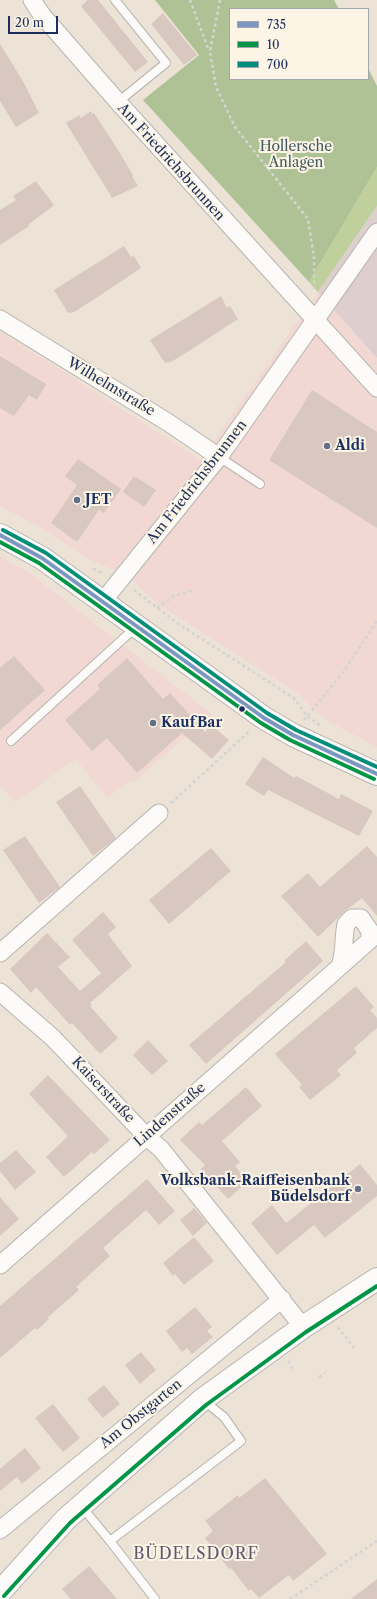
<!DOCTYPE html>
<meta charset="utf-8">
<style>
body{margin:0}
#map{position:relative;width:377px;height:1599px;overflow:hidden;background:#ece3d6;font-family:"Libre Caslon Text",serif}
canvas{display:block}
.legend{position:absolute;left:229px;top:8px;width:140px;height:72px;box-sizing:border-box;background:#fcf5e5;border:1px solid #a2a6af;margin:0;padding:5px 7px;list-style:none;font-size:12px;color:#1b2f5e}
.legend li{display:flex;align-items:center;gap:8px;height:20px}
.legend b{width:20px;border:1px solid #a2a6af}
.scale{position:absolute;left:8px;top:16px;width:50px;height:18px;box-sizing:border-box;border:2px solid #1b2f5e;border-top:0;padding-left:5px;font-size:12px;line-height:14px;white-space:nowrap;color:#1b2f5e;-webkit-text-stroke:3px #fcf5e5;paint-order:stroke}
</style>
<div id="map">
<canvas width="377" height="1599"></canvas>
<ul class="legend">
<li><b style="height:5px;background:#7c97c1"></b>735</li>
<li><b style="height:5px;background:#009646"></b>10</li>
<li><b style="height:5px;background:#008e7b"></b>700</li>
</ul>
<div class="scale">20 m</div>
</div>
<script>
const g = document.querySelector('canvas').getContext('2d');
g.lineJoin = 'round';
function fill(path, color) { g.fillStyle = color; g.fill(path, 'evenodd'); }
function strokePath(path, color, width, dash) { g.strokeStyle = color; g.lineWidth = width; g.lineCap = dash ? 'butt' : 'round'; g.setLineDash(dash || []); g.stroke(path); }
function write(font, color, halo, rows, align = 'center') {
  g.font = font + ' "Libre Caslon Text",serif'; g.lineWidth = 4; g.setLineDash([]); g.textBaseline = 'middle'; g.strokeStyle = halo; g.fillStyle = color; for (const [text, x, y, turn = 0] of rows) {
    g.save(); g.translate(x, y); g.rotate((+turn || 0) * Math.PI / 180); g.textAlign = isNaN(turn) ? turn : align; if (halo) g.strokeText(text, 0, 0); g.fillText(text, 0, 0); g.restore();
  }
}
const built = new Path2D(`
 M 318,292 L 377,358 L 377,747 L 330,722 L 311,708 L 299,694 L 159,605 L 125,574 L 92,561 L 36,525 L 0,506 L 0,331 L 201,460 Z
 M 0,556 L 31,574 L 212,714 L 133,782 L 129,781 L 107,798 L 76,759 L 15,802 L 0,785 Z`);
const industrial = new Path2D(`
 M 377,206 L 377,358 L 318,292 Z`);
const green = new Path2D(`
 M 377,167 L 377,206 L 318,292 L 309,282 Z`);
const forest = new Path2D(`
 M 155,0 L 334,0 L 339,9 L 230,9 L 230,79 L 368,79 L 368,68 L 377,86 L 377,167 L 309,282 L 143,100 L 199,55 Z`);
const building = new Path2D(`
 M 88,0 L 98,0 L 148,62 L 135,72 L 81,6 Z
 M 163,13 L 197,55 L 184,65 L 151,24 Z
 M 0,44 L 24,83 L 39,113 L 16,127 L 0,101 Z
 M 91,111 L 92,114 L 94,113 L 118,150 L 133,175 L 132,176 L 138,186 L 112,198 L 66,123 L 79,115 L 81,118 Z
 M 36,181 L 54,205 L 28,225 L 29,226 L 0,245 L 0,210 L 16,200 L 13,196 Z
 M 124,246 L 131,257 L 134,256 L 141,268 L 96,298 L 74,312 L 68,313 L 54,290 Z
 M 221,296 L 227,308 L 230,306 L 238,319 L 192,349 L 171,362 L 165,363 L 150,340 Z
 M 0,356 L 46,384 L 37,400 L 29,395 L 14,416 L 0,408 Z
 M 312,390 L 377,432 L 377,528 L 269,460 Z
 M 78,459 L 121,489 L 104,513 L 99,510 L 77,542 L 51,523 L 77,485 L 65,476 Z
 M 134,476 L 156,490 L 144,507 L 123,492 Z
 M 14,656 L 45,690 L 0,730 L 0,668 Z
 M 127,658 L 163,699 L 170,693 L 205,732 L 211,725 L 229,740 L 212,759 L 182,733 L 137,773 L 107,738 L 92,751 L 65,720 L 100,689 L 97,685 Z
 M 263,757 L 294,778 L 296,776 L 339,799 L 341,794 L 373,811 L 359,836 L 268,790 L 264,796 L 245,784 Z
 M 80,786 L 116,838 L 93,856 L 56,802 Z
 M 25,836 L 60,887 L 39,903 L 3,850 Z
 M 367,846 L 377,857 L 377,916 L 362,898 L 345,911 L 318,937 L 281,896 L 308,873 L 320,887 Z
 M 211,848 L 231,871 L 169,924 L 149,900 Z
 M 103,912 L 116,927 L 108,934 L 132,966 L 90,1003 L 92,1005 L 90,1006 L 118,1038 L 100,1054 L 72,1023 L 70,1025 L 36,987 L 31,993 L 10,969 L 47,933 L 70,957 L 58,967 L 80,991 L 101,973 L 72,940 Z
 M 306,941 L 323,961 L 206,1064 L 189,1045 L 286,962 L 284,961 Z
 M 356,986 L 374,1007 L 370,1010 L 377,1018 L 377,1028 L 354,1048 L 357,1053 L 337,1070 L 341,1075 L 310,1100 L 299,1087 L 302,1085 L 275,1054 Z
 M 148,1040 L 168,1061 L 152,1075 L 133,1055 Z
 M 48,1075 L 110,1140 L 94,1154 L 92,1152 L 64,1177 L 46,1157 L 68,1136 L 29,1094 Z
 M 246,1087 L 262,1106 L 222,1141 L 240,1162 L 235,1166 L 248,1181 L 228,1199 L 201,1169 L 205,1165 L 180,1140 L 199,1122 L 202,1125 Z
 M 16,1150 L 36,1172 L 15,1190 L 0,1171 L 0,1163 Z
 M 360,1164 L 377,1185 L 377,1196 L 325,1238 L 314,1225 L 277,1255 L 251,1223 L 272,1205 L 286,1223 Z
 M 147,1179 L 175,1211 L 159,1225 L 146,1210 L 103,1248 L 110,1256 L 76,1287 L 79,1290 L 47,1318 L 49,1319 L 37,1330 L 35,1328 L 0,1358 L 0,1306 Z
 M 0,1197 L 19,1219 L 0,1236 Z
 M 194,1208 L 207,1223 L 193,1236 L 180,1220 Z
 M 194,1237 L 214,1261 L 184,1285 L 175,1274 L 173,1276 L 163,1263 Z
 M 195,1307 L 212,1327 L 207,1331 L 213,1337 L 192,1354 L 187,1348 L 182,1352 L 166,1331 Z
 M 141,1352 L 156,1370 L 140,1384 L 125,1365 Z
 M 104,1385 L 120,1404 L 103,1418 L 87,1399 Z
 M 53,1404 L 80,1438 L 63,1452 L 35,1418 Z
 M 25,1448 L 41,1468 L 22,1484 L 17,1477 L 0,1491 L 0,1469 Z
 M 265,1478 L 327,1554 L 293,1581 L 289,1575 L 259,1598 L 251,1589 L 249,1591 L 231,1568 L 229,1569 L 205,1538 L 213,1531 L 205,1521 L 238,1495 L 239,1498 Z
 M 89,1566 L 117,1599 L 71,1599 L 62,1589 Z
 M 377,1579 L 377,1599 L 351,1599 Z`);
const path = new Path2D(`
 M 190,0 L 209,51
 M 220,0 L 210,52 L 216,87 L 235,127 L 308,219 L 314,258 L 314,292
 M 93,569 L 103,573
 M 134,590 L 180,625 L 294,698 L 307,716 L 320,725
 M 157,608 L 174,596 L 194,590
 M 304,720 L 342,674 L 377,621
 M 171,803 L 250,731
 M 338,1327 L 354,1348
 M 288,1361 L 293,1369
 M 319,1377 L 325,1373
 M 290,1599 L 377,1541`);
const lane = new Path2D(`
 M 115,0 L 166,63 L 118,102
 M 219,457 L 260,484
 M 11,741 L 136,627
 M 82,1507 L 110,1541 L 241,1441 L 224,1417 L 203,1400
 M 110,1541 L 155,1599`);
const street = new Path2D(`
 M 32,0 L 42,15 L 118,102 L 377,388
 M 0,319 L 169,423 L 219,457
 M 103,601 L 219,457 L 377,232
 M 0,953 L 159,813
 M 0,992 L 53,1038 L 146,1136 L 161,1149 L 303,1327
 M 0,1265 L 319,985 L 370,940 L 370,931 L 361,918 L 352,918 L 346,924 C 343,938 345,953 340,966
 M 0,1530 L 282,1299`);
const secondary = new Path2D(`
 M 0,1592 L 66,1519 L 202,1400 L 303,1327 L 377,1279`);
const primary = new Path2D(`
 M 0,535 L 42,558 L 264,718 L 293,735 L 377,774`);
const bus1 = new Path2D(`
 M 0,535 L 42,558 L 264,718 L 293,735 L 377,774`);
const bus2 = new Path2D(`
 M 0,542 L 39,563 L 261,723 L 290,740 L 374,779
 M 4,1596 L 70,1523 L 206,1405 L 306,1332 L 377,1286`);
const bus3 = new Path2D(`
 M 3,530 L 46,553 L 267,713 L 296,730 L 377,767`);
const markers = [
 [327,446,4,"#646e88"],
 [77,500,4,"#646e88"],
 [242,709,3.5,"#1b2f5e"],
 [153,723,4,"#646e88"],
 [358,1189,4,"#646e88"]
];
const parkNames = [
 ["Hollersche",296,147],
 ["Anlagen",296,163]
];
const streetNames = [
 ["Am Friedrichsbrunnen",171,162,48],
 ["Wilhelmstraße",111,387,31],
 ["Am Friedrichsbrunnen",197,482,-52],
 ["Kaiserstraße",103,1090,47],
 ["Lindenstraße",170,1115,-41],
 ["Am Obstgarten",141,1414,-39]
];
const poiNames = [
 ["Aldi",335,446],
 ["JET",85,500],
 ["KaufBar",161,723],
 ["Volksbank-Raiffeisenbank",350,1181,"right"],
 ["Büdelsdorf",350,1197,"right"]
];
const quarterNames = [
 ["BÜDELSDORF",196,1554]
];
fill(built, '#f2d8d3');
fill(industrial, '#dececd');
fill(green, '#bfd09c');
fill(forest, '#aec295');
fill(building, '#d8c8c0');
strokePath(lane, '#b7b4b0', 10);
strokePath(street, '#b7b4b0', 19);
strokePath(secondary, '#b7b4b0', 24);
strokePath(primary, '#b7b4b0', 24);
strokePath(path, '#d5d4d3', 2.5, [3, 3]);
strokePath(lane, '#fcfbf9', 8);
strokePath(street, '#fcfbf9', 17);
strokePath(secondary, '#fcfbf9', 22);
strokePath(primary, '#fcfbf9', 22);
strokePath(bus1, '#7c97c1', 4);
strokePath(bus2, '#009646', 4);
strokePath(bus3, '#008e7b', 4);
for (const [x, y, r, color] of markers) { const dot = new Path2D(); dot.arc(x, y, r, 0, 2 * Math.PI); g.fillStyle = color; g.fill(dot); strokePath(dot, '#fcf5e5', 1.5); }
write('14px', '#415b62', '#fcf5e5', parkNames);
write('14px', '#1b2f5e', '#fcf5e5', streetNames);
write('bold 14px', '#1b2f5e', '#fcf5e5', poiNames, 'left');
g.letterSpacing = '1px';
write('16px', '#605772', '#fcf5e5', quarterNames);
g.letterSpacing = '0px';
</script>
